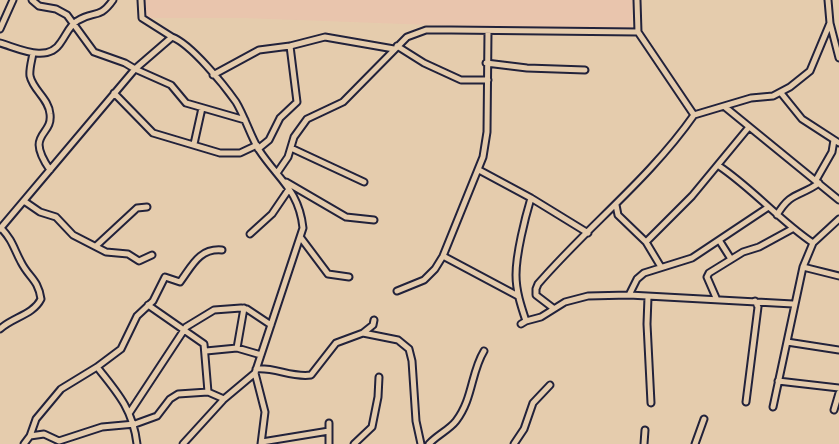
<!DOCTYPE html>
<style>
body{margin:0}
canvas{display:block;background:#e5ccad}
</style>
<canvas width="839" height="444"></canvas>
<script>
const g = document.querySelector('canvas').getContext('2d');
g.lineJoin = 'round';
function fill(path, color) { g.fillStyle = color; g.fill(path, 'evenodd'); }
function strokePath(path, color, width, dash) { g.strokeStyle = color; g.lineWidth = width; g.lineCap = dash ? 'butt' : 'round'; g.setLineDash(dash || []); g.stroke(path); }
const built = new Path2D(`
 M 143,0 L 632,0 L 632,29 L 431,25 L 244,18 L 142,18 Z`);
const minor = new Path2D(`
 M 32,0 L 39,6 L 56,9 L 67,15 L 94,52 L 125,63 L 135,69 L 171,85 L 186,103 L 245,120
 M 141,0 L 142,18 L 172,37
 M 637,0 L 638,32 L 694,115
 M 828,0 L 830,23 L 839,58
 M 0,29 L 13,0
 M 0,43 C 18,48 48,64 61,42 C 66,35 70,25 77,21 C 94,10 99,20 113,0
 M 397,46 L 424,63 L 461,80 L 488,80
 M 33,53 C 32,60 29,69 30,76 C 33,90 49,99 50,114 C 53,137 24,132 50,170
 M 486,63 L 527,68 L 585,70
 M 213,75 L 259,50 L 290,46 L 325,37 L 394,49
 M 114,93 L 153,133 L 220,153 L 240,153 L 257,145
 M 781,93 L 802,119 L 839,143
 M 725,107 L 839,200
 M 194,144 L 202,108
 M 291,148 L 364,182
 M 258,149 L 269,140 L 280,118 L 297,102 L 290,46
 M 719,166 C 753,189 779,220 813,243
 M 479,170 L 531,198 L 588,233
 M 277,173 L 288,157 L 294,137 L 307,119 L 343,102 L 407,37 L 426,30 L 451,30 L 638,32
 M 816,180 L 832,152 L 834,140
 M 286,182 L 346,217 L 374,220
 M 24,201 L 40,212 L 56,217 L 73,235 L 106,252 L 128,254 L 139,261 L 152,255
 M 616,205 L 618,215 L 646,242 L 661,267
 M 777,215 C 791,191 800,197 819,183
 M 0,229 L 135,69 L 172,37 C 191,44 224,85 236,102 C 245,117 250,135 259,150 C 278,179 299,190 303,228 L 255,373 L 224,399 L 183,444
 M 250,234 L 272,214 L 289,189
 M 301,238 L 328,274 L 349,277
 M 719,240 L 731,259
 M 646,242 L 692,196 L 749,127
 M 96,246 L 137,208 L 147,207
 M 443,256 L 518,296
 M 803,267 L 839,276
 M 397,291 L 424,280 L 435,269 L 443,256 L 483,157 L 487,132 L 488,32
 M 629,295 L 637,279 L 644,273 L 692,258 L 767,208
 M 648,297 L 647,324 L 651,403
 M 717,300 L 707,277 L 709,273 L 743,252 L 759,247 L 792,229
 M 148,305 L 204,344 L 208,392
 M 553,308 L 536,295 L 536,289 L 538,284 C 588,226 650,178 694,115 L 751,98 L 773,96 L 790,87 L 810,71 L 830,23
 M 526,321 C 521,306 516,291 516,275 C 516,254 525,218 531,198
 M 521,324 L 526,321 L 541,317 L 565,302 L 588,296 L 629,295 L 793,304
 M 0,329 C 13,317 33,315 41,299 C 38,279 29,278 21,262 C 13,247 13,241 1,228
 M 363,333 L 398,340 L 409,349 L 412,361 L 416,421 L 421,444
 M 787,342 L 839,350
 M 237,348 L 244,308
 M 206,351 L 237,348 L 261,355
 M 97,367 C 118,393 133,410 137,444
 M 256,369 C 275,367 292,378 311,375 L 336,343 L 363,333 L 373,325 L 374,320
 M 255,373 L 265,412 L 261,444
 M 778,381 L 839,388
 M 746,402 L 758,307 L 755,301
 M 773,407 L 803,267 L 813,243 L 839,219
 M 834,410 L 839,393
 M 130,412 L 186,327 L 214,310 L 241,308 L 247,309 L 271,325
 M 329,423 L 329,444
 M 30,436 L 44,434 L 59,441 L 102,427 L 135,424 L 157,416 L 170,399 L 178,394 L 208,392 L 224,399
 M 262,442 L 329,431
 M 24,444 L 30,436 L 36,419 L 61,389 L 97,367 L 121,349 L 137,316 L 153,301 L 165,277 L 180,282 C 192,266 199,248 222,250
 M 354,444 L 372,427 L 378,397 L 379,377
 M 429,444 C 437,435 449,430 456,421 C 473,399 471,372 484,351
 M 514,444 L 524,429 L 533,403 L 550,385
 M 644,444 L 645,430
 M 695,444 L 704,419`);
fill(built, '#e9c5ad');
strokePath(minor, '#22223b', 9);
strokePath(minor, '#e5ccad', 5);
</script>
